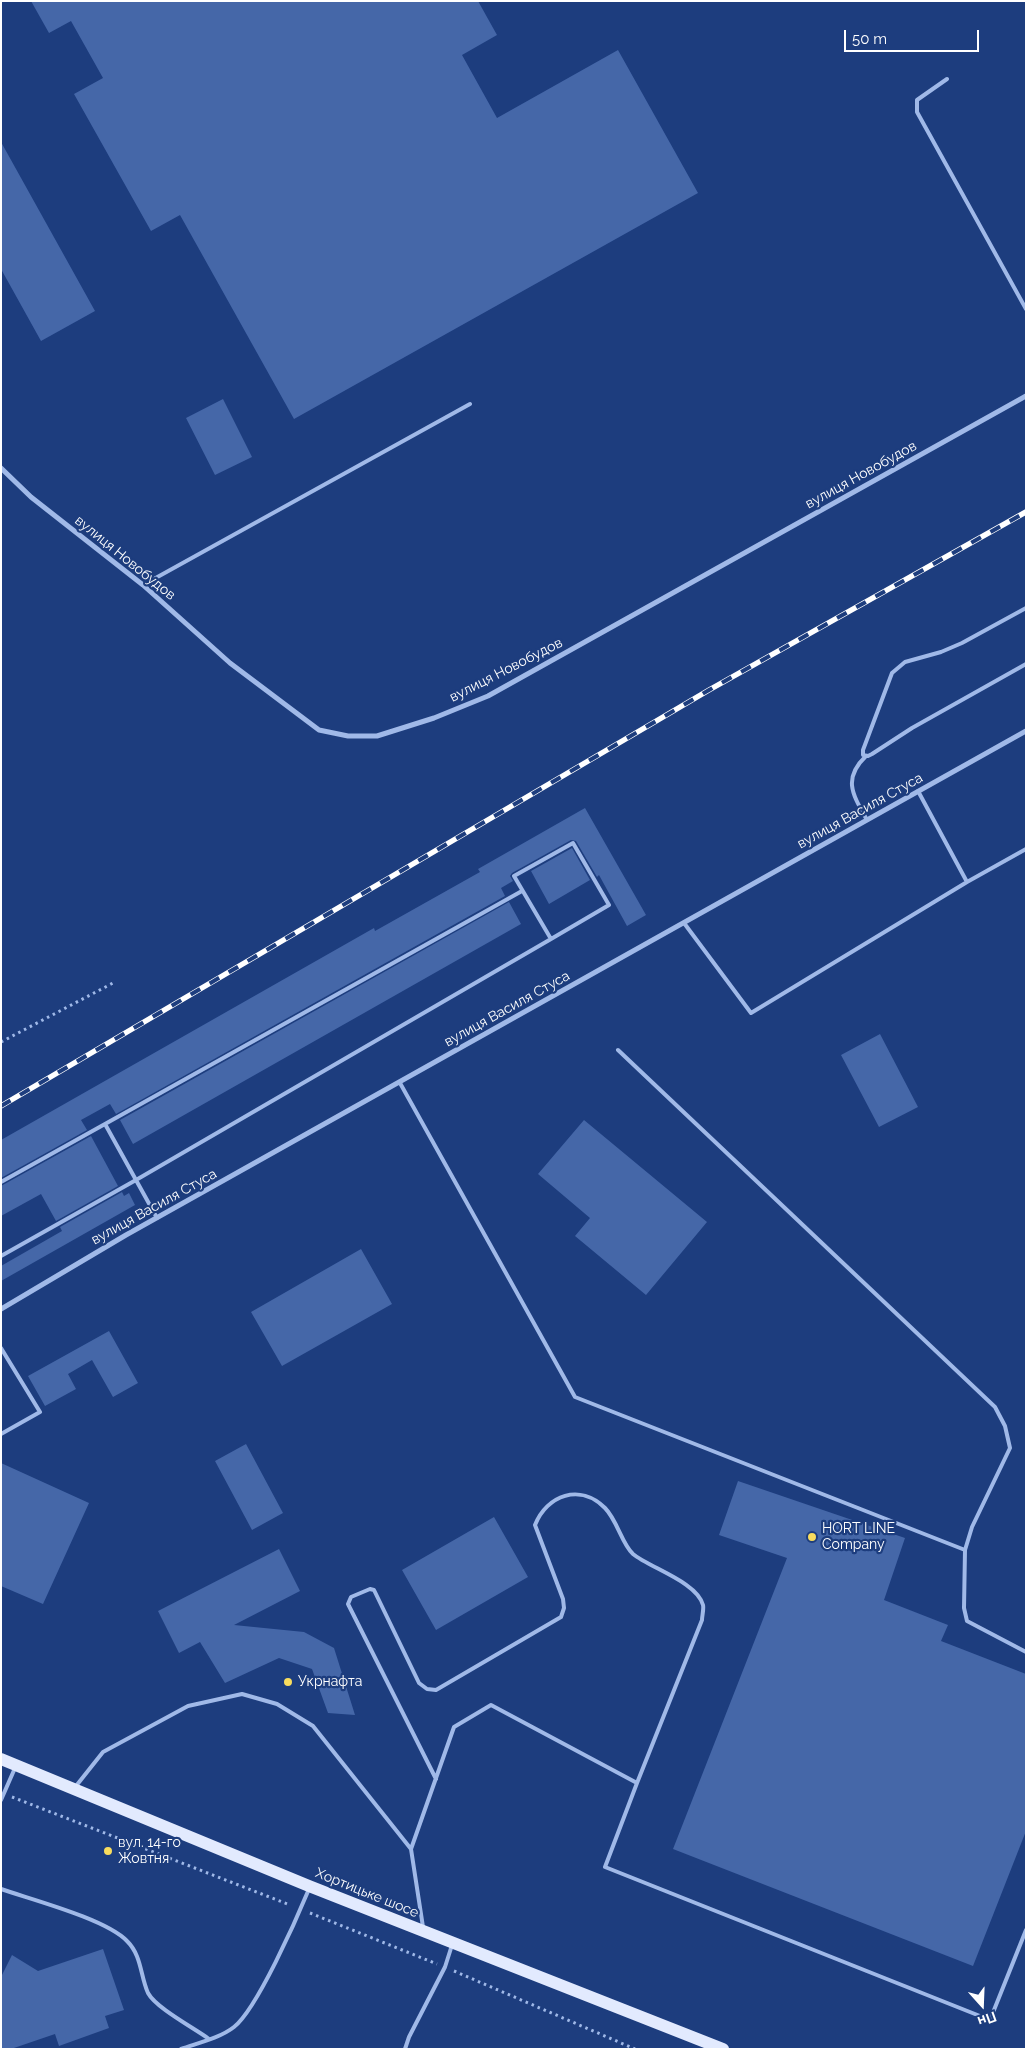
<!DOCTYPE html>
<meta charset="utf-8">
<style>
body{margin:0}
#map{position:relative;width:1027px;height:2050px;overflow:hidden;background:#1d3d7e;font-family:Raleway,sans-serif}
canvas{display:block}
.frame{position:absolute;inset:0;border:2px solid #fff;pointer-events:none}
.north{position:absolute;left:957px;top:1980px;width:50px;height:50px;-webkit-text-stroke:4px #1d3d7e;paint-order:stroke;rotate:160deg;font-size:14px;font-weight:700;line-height:20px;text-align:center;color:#fff}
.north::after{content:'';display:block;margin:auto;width:18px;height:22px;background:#fff;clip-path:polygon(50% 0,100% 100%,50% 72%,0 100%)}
.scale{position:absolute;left:844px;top:30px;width:135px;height:22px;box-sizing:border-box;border:2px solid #fff;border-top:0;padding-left:6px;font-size:15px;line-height:18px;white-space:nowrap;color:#fff;-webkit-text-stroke:4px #1d3d7e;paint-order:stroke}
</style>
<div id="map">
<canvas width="1027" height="2050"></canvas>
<div class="frame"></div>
<div class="north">Пн</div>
<div class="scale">50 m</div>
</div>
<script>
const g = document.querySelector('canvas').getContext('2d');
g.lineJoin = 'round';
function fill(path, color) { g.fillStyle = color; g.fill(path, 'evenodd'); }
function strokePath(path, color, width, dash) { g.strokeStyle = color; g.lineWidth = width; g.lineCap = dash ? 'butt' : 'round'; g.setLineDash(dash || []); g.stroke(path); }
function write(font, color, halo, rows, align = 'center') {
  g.font = font + ' Raleway,sans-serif'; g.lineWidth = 4.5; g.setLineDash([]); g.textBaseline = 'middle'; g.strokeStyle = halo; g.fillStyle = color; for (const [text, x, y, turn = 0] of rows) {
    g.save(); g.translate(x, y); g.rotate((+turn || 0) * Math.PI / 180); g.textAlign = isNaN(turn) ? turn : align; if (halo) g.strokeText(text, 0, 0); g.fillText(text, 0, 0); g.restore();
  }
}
const building = new Path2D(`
 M 31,1 L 478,1 L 497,35 L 462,55 L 497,118 L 618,50 L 698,193 L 294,419 L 180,215 L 151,231 L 74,94 L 103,78 L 71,21 L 49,33 Z
 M 1,142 L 95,311 L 41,341 L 1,269 Z
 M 223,399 L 252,457 L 215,475 L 186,418 Z
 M 585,808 L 646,915 L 627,926 L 599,875 L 597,877 L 576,841 L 571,840 L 512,873 L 510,876 L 513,881 L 501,888 L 505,896 L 116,1114 L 110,1104 L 81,1120 L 87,1130 L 1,1178 L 1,1140 L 374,928 L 375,931 L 480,872 L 478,869 Z
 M 572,848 L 590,880 L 549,904 L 531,871 Z
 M 509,902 L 521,924 L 133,1144 L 120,1120 Z
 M 880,1034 L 918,1107 L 879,1127 L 841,1055 Z
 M 584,1120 L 707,1222 L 646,1295 L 575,1236 L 590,1218 L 538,1174 Z
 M 91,1136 L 118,1186 L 56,1221 L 41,1194 L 1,1216 L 1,1186 Z
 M 122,1192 L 124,1196 L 129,1193 L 135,1205 L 1,1281 L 1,1266 L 62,1231 L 60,1227 Z
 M 361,1249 L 392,1304 L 282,1366 L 251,1312 Z
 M 109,1331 L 138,1383 L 113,1397 L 92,1360 L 68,1374 L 76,1389 L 45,1406 L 28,1376 Z
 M 246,1444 L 283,1513 L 252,1530 L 215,1461 Z
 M 1,1463 L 89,1503 L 43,1604 L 1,1586 Z
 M 738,1481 L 905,1538 L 884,1600 L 948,1625 L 941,1641 L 1026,1674 L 1026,1831 L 973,1966 L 673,1849 L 787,1558 L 719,1535 Z
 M 494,1517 L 528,1577 L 436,1630 L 402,1570 Z
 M 279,1549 L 300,1591 L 234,1625 L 304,1632 L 334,1648 L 355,1715 L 328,1713 L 312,1669 L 279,1658 L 225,1683 L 200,1642 L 179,1653 L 158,1611 Z
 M 103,1949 L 124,2010 L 105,2016 L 109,2028 L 59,2046 L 55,2034 L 11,2049 L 1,2049 L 1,1977 L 12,1955 L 38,1971 Z`);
const path = new Path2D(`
 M 1,1042 L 113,983
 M 12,1797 L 290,1905
 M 310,1913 L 437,1964
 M 454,1971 L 635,2049`);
const lane = new Path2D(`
 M 947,79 L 917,100 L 917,112 L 1026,309
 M 143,585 L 470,404
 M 1026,608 L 962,643 L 941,652 L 905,662 L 892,673 L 863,750 L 863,755 L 868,756 L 872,754 L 912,728 L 1026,664
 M 866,756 C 842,779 853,795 867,820
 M 967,882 L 1026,849
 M 684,923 L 751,1013 L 967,882 L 918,791
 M 618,1050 L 995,1407 L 1005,1426 L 1010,1448 L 972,1527 L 965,1550 L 964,1608 L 967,1621 L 1026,1652
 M 400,1083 L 575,1397 L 965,1550
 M 105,1124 L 522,891
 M 1,1182 L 105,1124 L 157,1218
 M 1,1256 L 136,1180 L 551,939 L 609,905 L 573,843 L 514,876 L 551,939
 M 1,1348 L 40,1412 L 1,1434
 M 637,1783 L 605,1867 L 990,2020 L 1026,1930
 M 76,1786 L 103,1752 L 188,1706 L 242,1694 L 277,1704 L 313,1726 L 411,1849 L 423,1927
 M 1,1800 L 15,1768
 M 411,1849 L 454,1727 L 491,1705 L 637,1783 L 702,1620 C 702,1616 704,1609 703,1605 C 697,1582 650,1568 633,1554 C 622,1544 617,1520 605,1508 C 580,1483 547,1495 535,1525 L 563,1599 L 564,1608 L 561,1617 L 436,1690 L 427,1689 L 419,1683 L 374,1590 L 370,1589 L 351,1597 L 348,1604 L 436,1779
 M 1,1889 C 33,1900 106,1919 127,1941 C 142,1956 140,1975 148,1993 C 156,2008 194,2028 209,2039
 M 181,2049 C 198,2043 220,2038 234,2027 C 257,2009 297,1918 309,1889
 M 405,2049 L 409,2037 L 445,1967 L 452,1945`);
const street = new Path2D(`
 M 1,468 L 31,497 L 143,585 L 230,663 L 319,730 L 348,736 L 377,736 L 434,718 L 488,696 L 1026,396
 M 1,1309 L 126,1235 L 1026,731`);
const primary = new Path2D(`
 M 1,1759 L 309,1886 L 723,2049`);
const rail = new Path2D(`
 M 1,1106 L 709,690 L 1026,512`);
const markers = [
 [812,1537,5,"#f8dc5e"],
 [288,1682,5,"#f8dc5e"],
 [108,1851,5,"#f8dc5e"]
];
const streetNames = [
 ["вулиця Новобудов",861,475,-29],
 ["вулиця Новобудов",125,558,39],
 ["вулиця Новобудов",506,670,-27],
 ["вулиця Василя Стуса",860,811,-29],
 ["вулиця Василя Стуса",507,1009,-29],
 ["вулиця Василя Стуса",154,1207,-29],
 ["Хортицьке шосе",367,1893,22]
];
const poiNames = [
 ["HORT LINE",822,1529],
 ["Company",822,1545],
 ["Укрнафта",298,1682],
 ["вул. 14-го",118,1843],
 ["Жовтня",118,1859]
];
fill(building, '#4567a8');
strokePath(path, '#a0b9e8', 3, [2.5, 4]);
strokePath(lane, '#a0b9e8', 4);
strokePath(street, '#a0b9e8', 5);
strokePath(primary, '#e2eafe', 12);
strokePath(rail, '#fff', 5.5);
strokePath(rail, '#1d3d7e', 4, [11]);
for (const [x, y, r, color] of markers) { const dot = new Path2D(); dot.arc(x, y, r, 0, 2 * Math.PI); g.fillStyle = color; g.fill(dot); strokePath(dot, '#1d3d7e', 2); }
write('14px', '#fff', '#1d3d7e', streetNames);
write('14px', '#fff', '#1d3d7e', poiNames, 'left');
</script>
